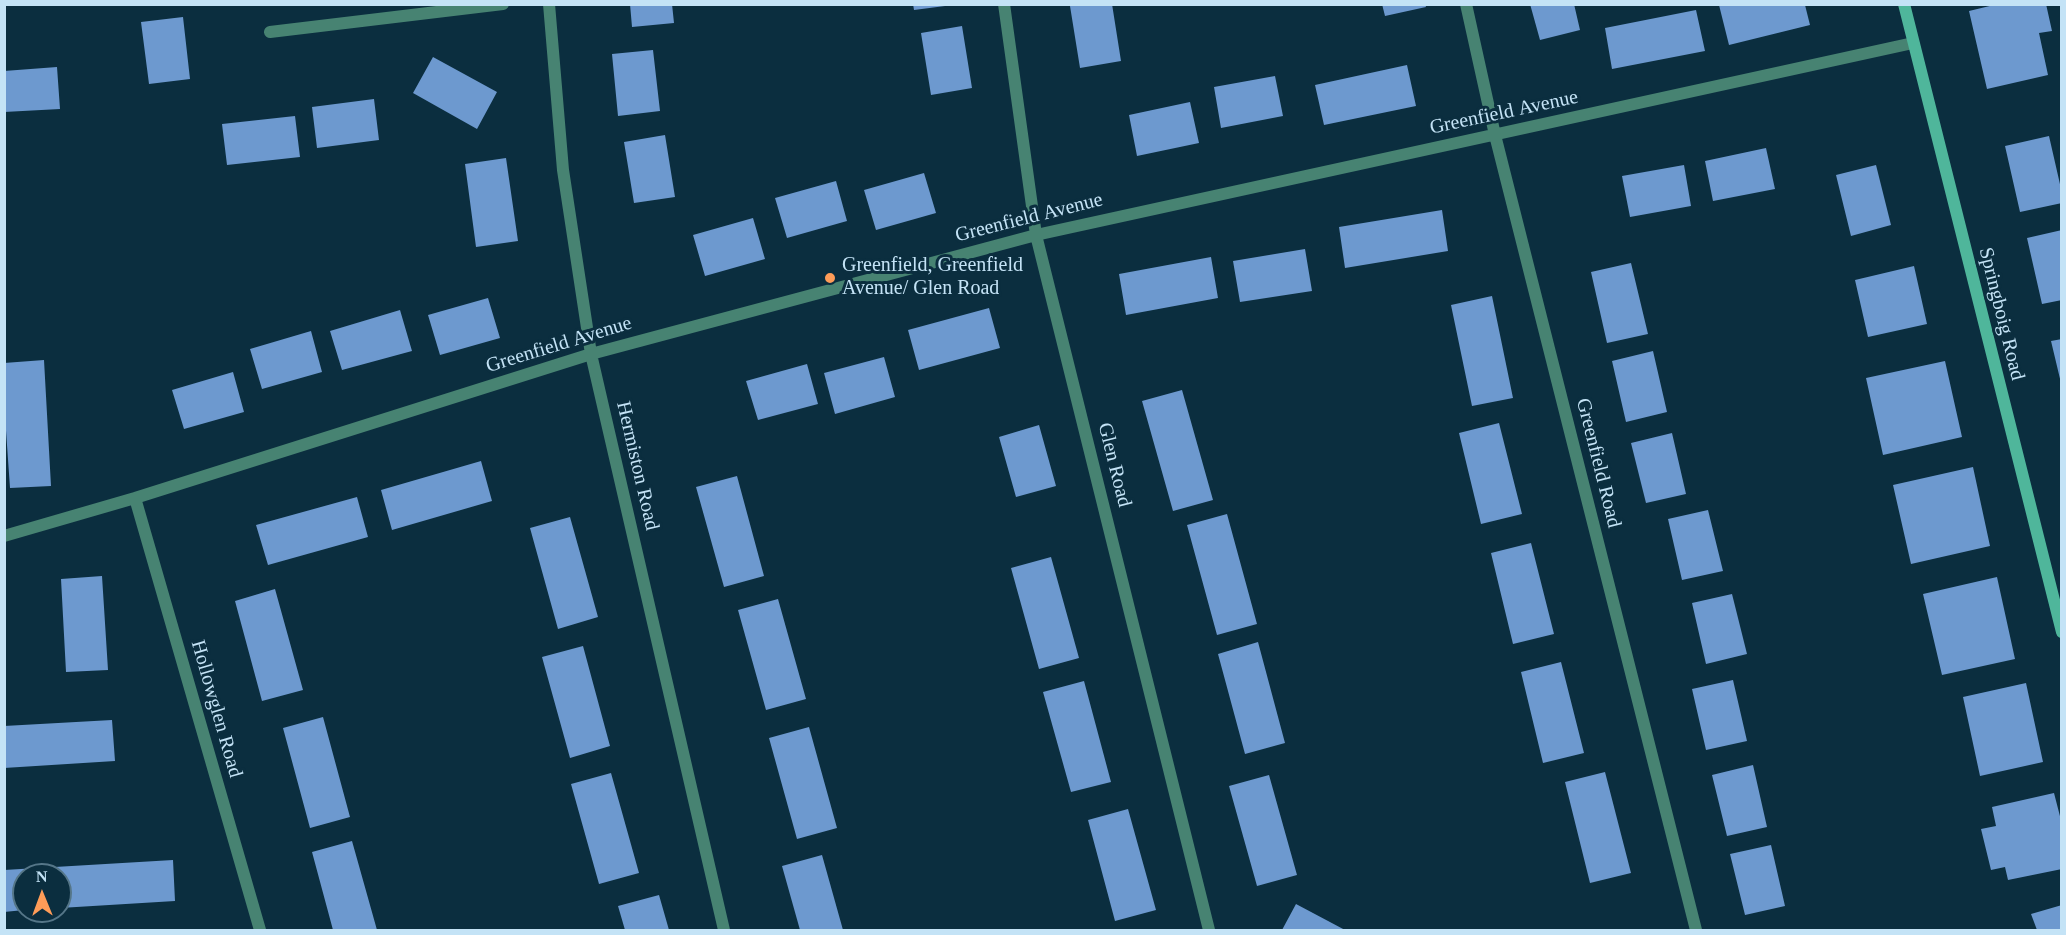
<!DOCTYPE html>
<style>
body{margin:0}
#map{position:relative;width:2066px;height:935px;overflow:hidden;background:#0b2e3f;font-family:Georgia,serif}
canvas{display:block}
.frame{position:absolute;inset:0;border:6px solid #c4e3f6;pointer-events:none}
.north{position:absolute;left:12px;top:863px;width:60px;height:60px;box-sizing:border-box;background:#0b2e3f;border:2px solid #557688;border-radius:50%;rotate:359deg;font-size:16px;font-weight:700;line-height:24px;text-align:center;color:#c4e3f6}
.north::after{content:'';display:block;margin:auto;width:21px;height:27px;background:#fe9c58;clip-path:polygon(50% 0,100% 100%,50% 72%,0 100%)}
</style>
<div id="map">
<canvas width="2066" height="935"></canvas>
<div class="frame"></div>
<div class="north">N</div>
</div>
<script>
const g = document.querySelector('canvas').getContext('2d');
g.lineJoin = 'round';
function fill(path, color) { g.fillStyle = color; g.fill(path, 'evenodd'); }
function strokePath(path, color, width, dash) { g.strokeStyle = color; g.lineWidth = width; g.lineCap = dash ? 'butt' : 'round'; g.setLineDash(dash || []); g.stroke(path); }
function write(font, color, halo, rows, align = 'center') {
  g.font = font + ' Georgia,serif'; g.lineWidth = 6; g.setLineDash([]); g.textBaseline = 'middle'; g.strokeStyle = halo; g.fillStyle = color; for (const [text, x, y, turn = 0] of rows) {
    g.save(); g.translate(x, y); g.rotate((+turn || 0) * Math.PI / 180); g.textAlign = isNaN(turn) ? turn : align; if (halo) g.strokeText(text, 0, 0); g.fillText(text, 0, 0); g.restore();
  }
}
const building = new Path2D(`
 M 630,4 L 672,4 L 674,23 L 632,27 Z
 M 913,4 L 945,4 L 945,6 L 914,10 Z
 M 1082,4 L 1112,4 L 1121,61 L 1080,68 L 1070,6 Z
 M 1382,4 L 1425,4 L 1426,7 L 1385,16 Z
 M 1530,4 L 1574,4 L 1580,30 L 1540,40 Z
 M 1998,4 L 2046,4 L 2052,31 L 2039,33 L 2048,75 L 1987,89 L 1969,11 Z
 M 1719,5 L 1805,5 L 1810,25 L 1729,45 Z
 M 1696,10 L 1705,51 L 1612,69 L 1605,28 Z
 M 183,17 L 190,79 L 149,84 L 141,22 Z
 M 962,26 L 972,88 L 931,95 L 921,33 Z
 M 653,50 L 660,111 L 618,116 L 612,54 Z
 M 433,57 L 497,92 L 477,129 L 413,93 Z
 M 1407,65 L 1416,106 L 1324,125 L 1315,85 Z
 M 57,67 L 60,109 L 4,112 L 4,71 Z
 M 1275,76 L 1283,116 L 1221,128 L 1214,87 Z
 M 374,99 L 379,140 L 317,148 L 312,107 Z
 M 1190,102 L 1199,143 L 1137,156 L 1129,115 Z
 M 295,116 L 300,157 L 227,165 L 222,124 Z
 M 665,135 L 675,197 L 634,203 L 624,142 Z
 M 2049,136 L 2062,193 L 2062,203 L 2020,212 L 2005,146 Z
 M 1766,148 L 1775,189 L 1713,201 L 1705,161 Z
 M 506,158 L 518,241 L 476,247 L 465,164 Z
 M 1684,165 L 1691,206 L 1630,217 L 1622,176 Z
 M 1876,165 L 1891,225 L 1851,236 L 1836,175 Z
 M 924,173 L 936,213 L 876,230 L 864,190 Z
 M 836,181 L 847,221 L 787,238 L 775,198 Z
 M 1442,210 L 1448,251 L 1345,268 L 1339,227 Z
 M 753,218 L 765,259 L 705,276 L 693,235 Z
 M 2062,230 L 2062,300 L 2042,304 L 2027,238 Z
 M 1305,249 L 1312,291 L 1240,302 L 1233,261 Z
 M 1211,257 L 1218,298 L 1126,315 L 1119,274 Z
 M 1631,263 L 1648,334 L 1607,343 L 1591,272 Z
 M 1914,266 L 1927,324 L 1868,337 L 1855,280 Z
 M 1492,296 L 1513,398 L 1472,406 L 1451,305 Z
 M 488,298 L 500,338 L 440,355 L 428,315 Z
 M 989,308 L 1000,348 L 919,370 L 908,330 Z
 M 400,310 L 412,351 L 342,370 L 330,331 Z
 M 311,331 L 322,372 L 262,389 L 250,349 Z
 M 2062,339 L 2062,383 L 2061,383 L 2051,341 Z
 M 1653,351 L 1667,412 L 1626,422 L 1612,361 Z
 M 884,357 L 895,397 L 835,414 L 824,373 Z
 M 44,360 L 51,486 L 10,488 L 4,402 L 4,363 Z
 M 1945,361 L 1962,437 L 1883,455 L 1866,378 Z
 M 807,364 L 818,404 L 758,420 L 746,381 Z
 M 233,372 L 244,412 L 184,429 L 172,390 Z
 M 1182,390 L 1213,500 L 1173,511 L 1142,401 Z
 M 1499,423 L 1522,514 L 1481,524 L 1459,433 Z
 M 1039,425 L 1056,486 L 1016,497 L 999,437 Z
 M 1672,433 L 1686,494 L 1646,503 L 1631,443 Z
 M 481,461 L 492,501 L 392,530 L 381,490 Z
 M 1973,467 L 1990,546 L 1911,564 L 1893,485 Z
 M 737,476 L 764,576 L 724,587 L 696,487 Z
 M 357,497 L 368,537 L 268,565 L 256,525 Z
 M 1708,510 L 1723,571 L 1682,580 L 1668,519 Z
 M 1227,514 L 1257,624 L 1217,635 L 1187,525 Z
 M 570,517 L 598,617 L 558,629 L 530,528 Z
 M 1531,543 L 1554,634 L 1513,644 L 1491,553 Z
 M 1051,557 L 1079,658 L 1039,669 L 1011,568 Z
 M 102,576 L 108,670 L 66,672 L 61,579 Z
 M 1997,577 L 2015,659 L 1942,675 L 1923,594 Z
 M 275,589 L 303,690 L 262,701 L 235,601 Z
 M 1732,594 L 1747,654 L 1706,664 L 1692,603 Z
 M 778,599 L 806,699 L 766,710 L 738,610 Z
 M 1258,642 L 1285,743 L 1245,754 L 1218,654 Z
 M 583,646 L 610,746 L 570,758 L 542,657 Z
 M 1561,662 L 1584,753 L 1543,763 L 1521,672 Z
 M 1733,680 L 1747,741 L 1706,750 L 1692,689 Z
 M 1084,681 L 1111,782 L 1071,792 L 1043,692 Z
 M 2026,683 L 2043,762 L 1980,776 L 1963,697 Z
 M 323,717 L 350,817 L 310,828 L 283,728 Z
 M 112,720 L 115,761 L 4,768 L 4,726 Z
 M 809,727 L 837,828 L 797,839 L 769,738 Z
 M 1753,765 L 1767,827 L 1727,836 L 1712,775 Z
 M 1605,772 L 1631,873 L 1590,883 L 1565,782 Z
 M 611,773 L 639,873 L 599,884 L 571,784 Z
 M 1269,775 L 1297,875 L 1257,886 L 1229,786 Z
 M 2054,793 L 2062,824 L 2062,869 L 2008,880 L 2005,867 L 1991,870 L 1981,829 L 1996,826 L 1992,807 Z
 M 1128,809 L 1156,910 L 1115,921 L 1088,820 Z
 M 352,841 L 377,930 L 333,930 L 312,852 Z
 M 1771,845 L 1785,906 L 1745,915 L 1730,854 Z
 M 822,855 L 843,930 L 800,930 L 782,866 Z
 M 173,860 L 175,901 L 60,908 L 60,875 L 24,875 L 24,910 L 4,912 L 4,870 Z
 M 659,895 L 669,930 L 625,930 L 618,906 Z
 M 1296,904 L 1345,930 L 1282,930 Z
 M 2062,905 L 2062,930 L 2037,930 L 2031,914 Z`);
const minor = new Path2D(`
 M 549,4 L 563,170 L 591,354 L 724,930
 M 1004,4 L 1036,235 L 1209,930
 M 1466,4 L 1495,135 L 1696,930
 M 270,32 L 503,4
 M 135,498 L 260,930
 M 4,536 L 135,498 L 591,354 L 1036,235 L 1913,43`);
const secondary = new Path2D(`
 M 1904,4 L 2062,632`);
const markers = [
 [830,278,6,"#fe9c58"]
];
const streetNames = [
 ["Greenfield Avenue",1504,113,-12],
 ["Greenfield Avenue",1029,218,-14],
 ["Springboig Road",2001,314,76],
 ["Greenfield Avenue",559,345,-17],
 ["Greenfield Road",1598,463,76],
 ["Glen Road",1114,465,76],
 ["Hermiston Road",637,466,77],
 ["Hollowglen Road",216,709,74]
];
const poiNames = [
 ["Greenfield, Greenfield",842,266],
 ["Avenue/ Glen Road",842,289]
];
fill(building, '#6d99cf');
strokePath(minor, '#478372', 12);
strokePath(secondary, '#4fb69b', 12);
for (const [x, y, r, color] of markers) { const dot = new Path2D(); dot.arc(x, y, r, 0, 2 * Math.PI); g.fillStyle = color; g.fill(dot); strokePath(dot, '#0b2e3f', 2); }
write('20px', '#c4e3f6', '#0b2e3f', streetNames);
write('20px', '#c4e3f6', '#0b2e3f', poiNames, 'left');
</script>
